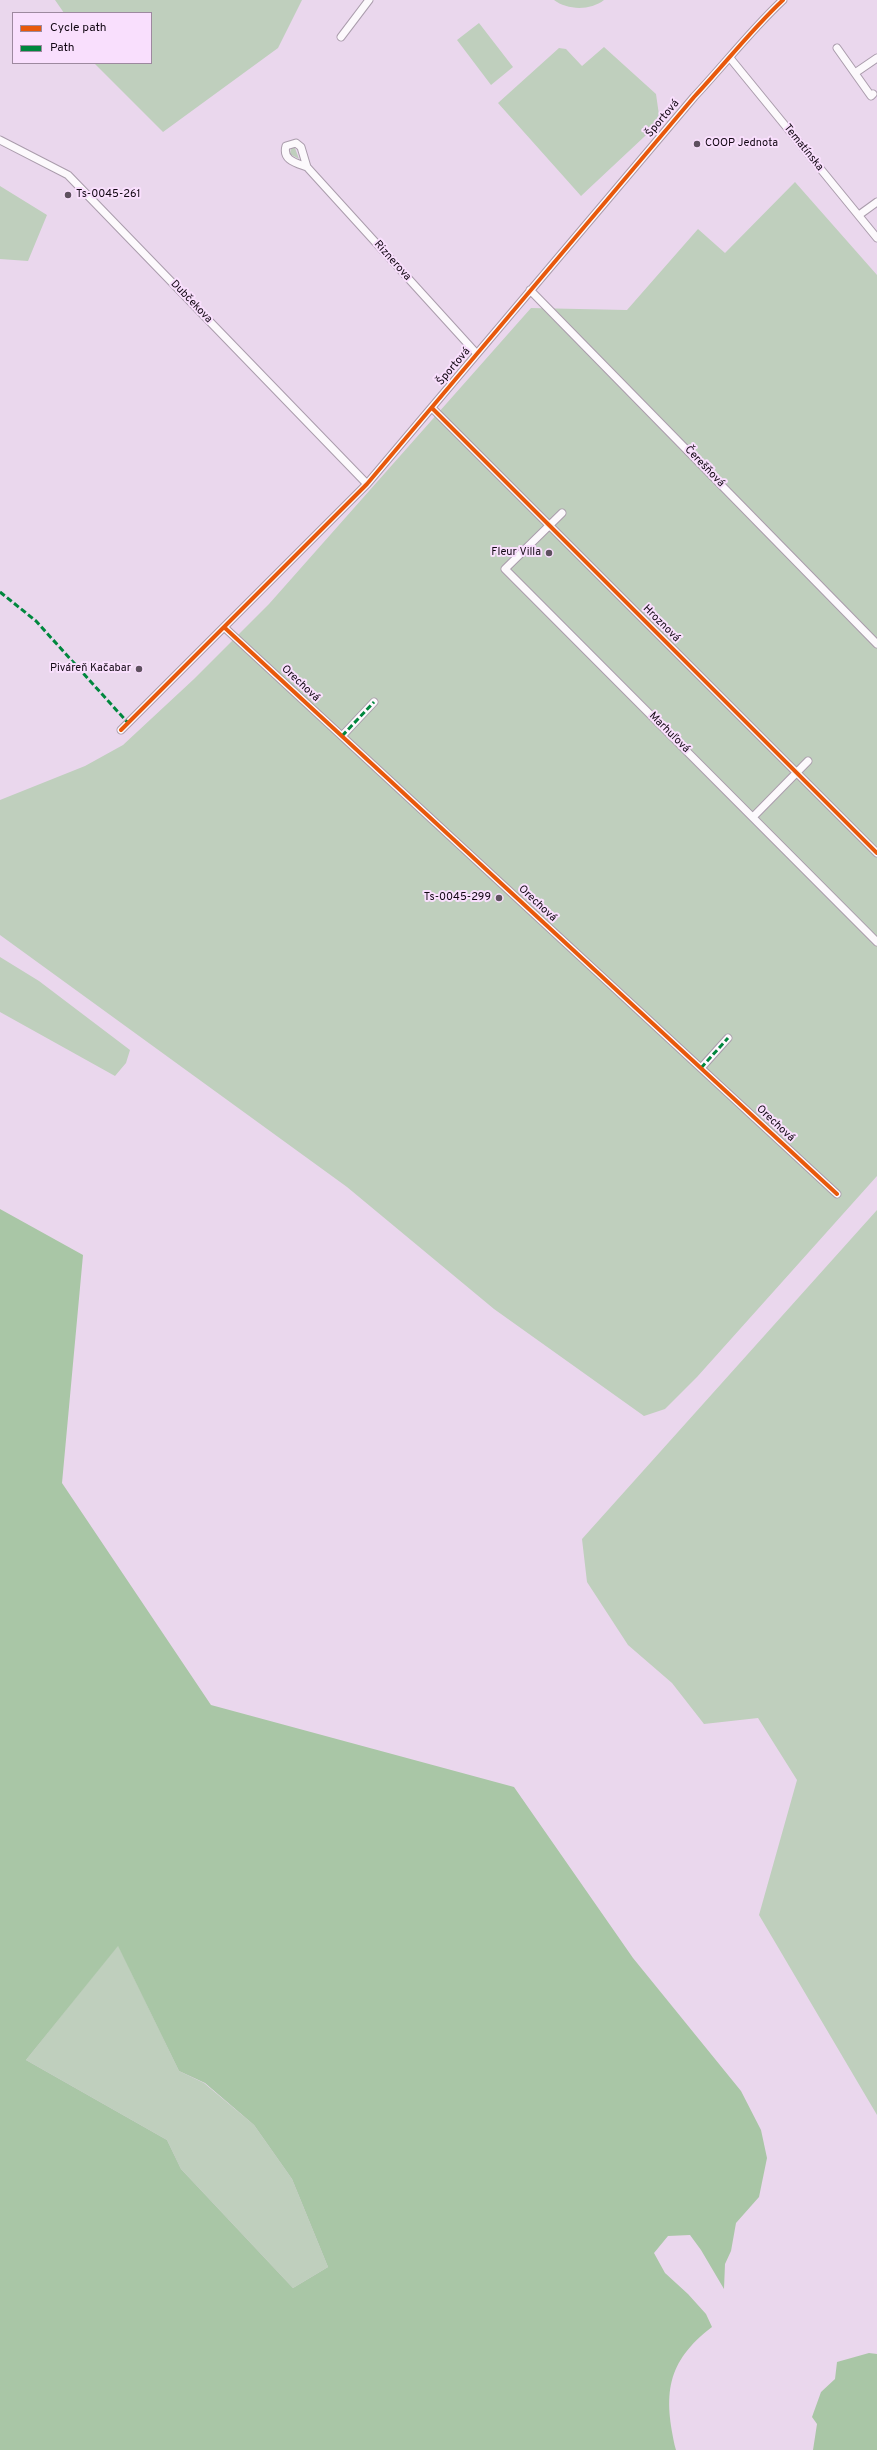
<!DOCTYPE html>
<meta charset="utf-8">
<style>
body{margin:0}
#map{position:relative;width:877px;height:2450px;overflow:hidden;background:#ead7ed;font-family:Overpass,sans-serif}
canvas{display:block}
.legend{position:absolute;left:12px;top:12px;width:140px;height:52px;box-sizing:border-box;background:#f9dffd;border:1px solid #9d899f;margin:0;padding:5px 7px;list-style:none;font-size:12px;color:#120713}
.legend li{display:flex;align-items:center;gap:8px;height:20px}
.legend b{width:20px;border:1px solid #9d899f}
</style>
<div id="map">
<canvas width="877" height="2450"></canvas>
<ul class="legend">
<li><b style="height:5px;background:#e8590c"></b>Cycle path</li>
<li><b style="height:5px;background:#00873e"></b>Path</li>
</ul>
</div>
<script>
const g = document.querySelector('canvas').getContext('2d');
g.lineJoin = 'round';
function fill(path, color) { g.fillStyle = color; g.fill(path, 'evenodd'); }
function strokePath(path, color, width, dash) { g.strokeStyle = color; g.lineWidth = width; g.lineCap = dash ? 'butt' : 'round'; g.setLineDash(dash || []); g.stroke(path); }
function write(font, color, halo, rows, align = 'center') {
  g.font = font + ' Overpass,sans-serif'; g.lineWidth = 4; g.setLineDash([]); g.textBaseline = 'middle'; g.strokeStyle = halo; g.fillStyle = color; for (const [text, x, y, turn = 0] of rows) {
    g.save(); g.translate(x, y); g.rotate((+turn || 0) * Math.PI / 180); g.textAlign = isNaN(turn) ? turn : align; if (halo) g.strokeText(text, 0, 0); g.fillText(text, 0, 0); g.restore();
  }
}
const green = new Path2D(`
 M 55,0 L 302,0 L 278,48 L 163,132 L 94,63 L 151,63 L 151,13 L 64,13 Z
 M 554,0 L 604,0 C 590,11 567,10 554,0 Z
 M 479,23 L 513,67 L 491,85 L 457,40 Z
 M 604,47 L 656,94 L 660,122 L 581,196 L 498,103 L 559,48 L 566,49 L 582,66 Z
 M 291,148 L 295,148 L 299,159 L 290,154 Z
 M 795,182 L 877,275 L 877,1176 L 697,1377 L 665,1409 L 644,1416 L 494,1309 L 347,1187 L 0,935 L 0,800 L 85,766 L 123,745 L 194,679 L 269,604 L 531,308 L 627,310 L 698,229 L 725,253 Z
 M 0,186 L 47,215 L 28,261 L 0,259 Z
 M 0,957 L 39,981 L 130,1050 L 126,1063 L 115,1076 L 0,1012 Z
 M 877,1210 L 877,2115 L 759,1915 L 797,1780 L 758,1718 L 704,1724 L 672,1683 L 628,1645 L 587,1582 L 582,1539 Z
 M 118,1945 L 179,2071 L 204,2083 L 254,2125 L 292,2179 L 328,2267 L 293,2288 L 181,2169 L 167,2140 L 26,2060 Z`);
const forest = new Path2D(`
 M 0,1209 L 83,1255 L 62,1483 L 211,1705 L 514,1787 L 633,1958 L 741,2091 L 761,2130 L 767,2158 L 759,2197 L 736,2223 L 731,2251 L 725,2264 L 724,2289 L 701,2250 L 690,2235 L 668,2236 L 654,2253 L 665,2273 L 688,2294 L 706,2314 L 712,2327 C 666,2362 663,2395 676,2450 L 0,2450 ZM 118,1946 L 179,2071 L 205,2083 L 254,2125 L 292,2179 L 328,2267 L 293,2288 L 181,2169 L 167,2140 L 26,2060 Z
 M 869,2353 L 877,2354 L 877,2450 L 813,2450 L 817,2424 L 812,2417 L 821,2392 L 835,2379 L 837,2362 Z`);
const minor = new Path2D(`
 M 341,37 L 369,0
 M 837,48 L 871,96 L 873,94
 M 730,58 L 877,238
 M 855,73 L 877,58
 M 0,140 L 68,175 L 367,484
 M 307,167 C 296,163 282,160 286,146 L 296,143 L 301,147 L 307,167 L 477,354
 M 859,215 L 877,202
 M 530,290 L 877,644
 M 432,408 L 877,853
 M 562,513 L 505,569 L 877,942
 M 225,628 L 837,1194
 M 121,730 L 367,484 L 694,97 C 724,65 751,30 783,0
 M 342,736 L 374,702
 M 753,817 L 808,761
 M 701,1068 L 728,1038`);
const quiet = new Path2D(`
 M 0,592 L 36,621 L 129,724
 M 342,736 L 374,702
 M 701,1068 L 728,1038`);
const cycleway = new Path2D(`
 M 432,408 L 877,853
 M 225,628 L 837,1194
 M 121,730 L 367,484 L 694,97 C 724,65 751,30 783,0`);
const markers = [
 [697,144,4,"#5e505f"],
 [68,195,4,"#5e505f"],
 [549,553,4,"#5e505f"],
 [139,669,4,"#5e505f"],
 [499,898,4,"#5e505f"]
];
const streetNames = [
 ["Športová",663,119,-50],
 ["Tematínska",803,148,51],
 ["Riznerova",392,261,48],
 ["Dubčekova",191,302,46],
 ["Športová",454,367,-50],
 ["Čerešňová",704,467,46],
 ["Hroznová",661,624,45],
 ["Orechová",300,684,43],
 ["Marhuľová",669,733,45],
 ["Orechová",537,904,43],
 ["Orechová",775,1124,43]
];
const poiNames = [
 ["COOP Jednota",705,144,"left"],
 ["Ts-0045-261",76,195,"left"],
 ["Fleur Villa",541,553],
 ["Piváreň Kačabar",131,669],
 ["Ts-0045-299",491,898]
];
fill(green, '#bfcfbd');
fill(forest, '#a9c6a6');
strokePath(minor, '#aa9cac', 9);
strokePath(minor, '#fcf9fc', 7);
strokePath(quiet, '#00873e', 3, [6, 3]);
strokePath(cycleway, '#e8590c', 4);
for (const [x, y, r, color] of markers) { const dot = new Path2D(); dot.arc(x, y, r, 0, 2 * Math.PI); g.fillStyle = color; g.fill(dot); strokePath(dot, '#f9dffd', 1.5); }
write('11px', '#120713', '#f9dffd', streetNames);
write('11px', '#120713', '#f9dffd', poiNames, 'right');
</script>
